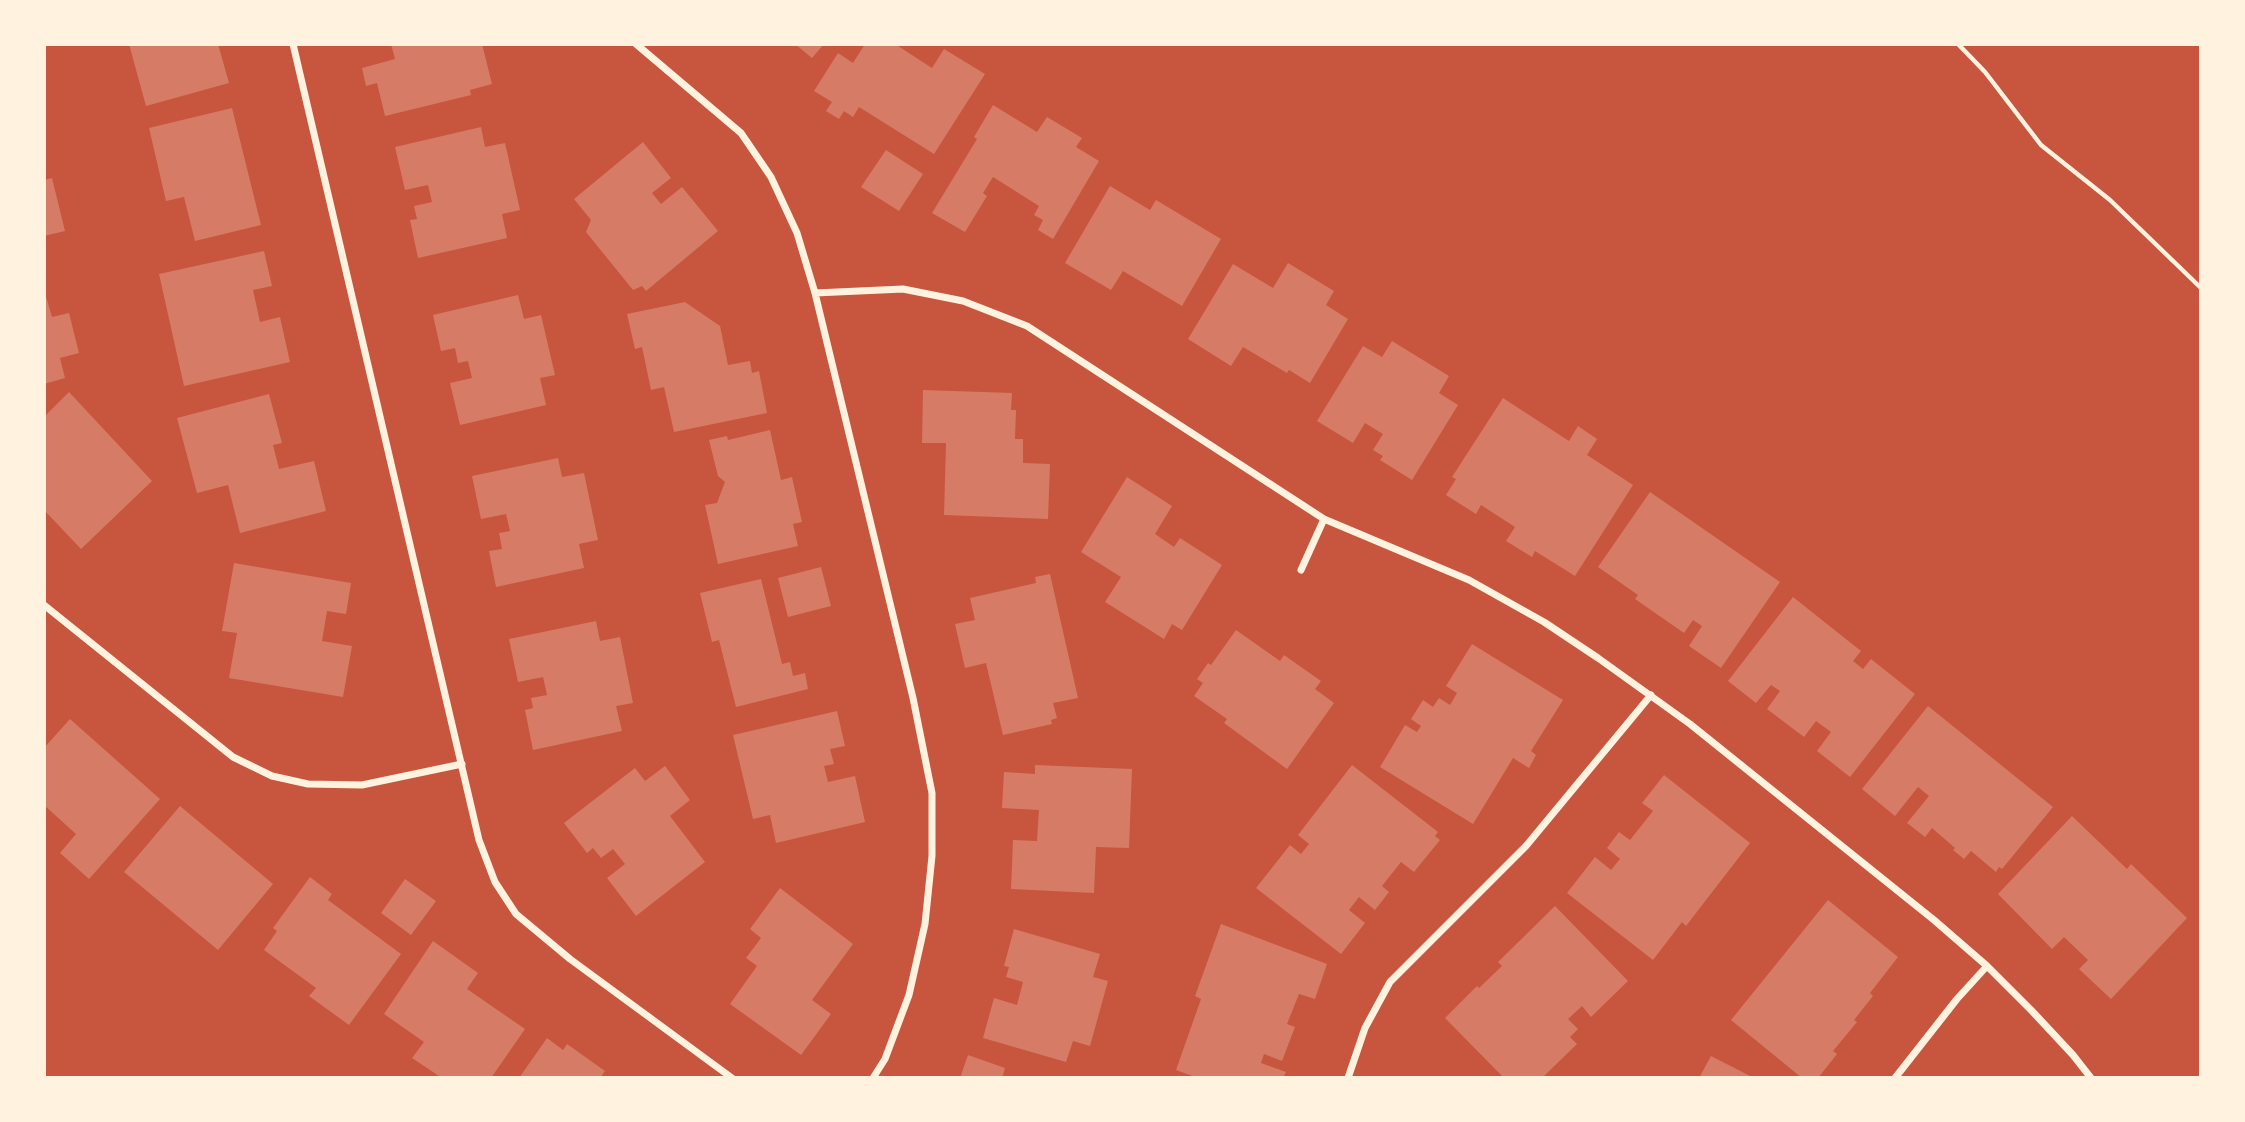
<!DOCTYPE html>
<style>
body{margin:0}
#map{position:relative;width:2245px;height:1122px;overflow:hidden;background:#c8553d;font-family:Rubik,sans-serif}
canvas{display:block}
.frame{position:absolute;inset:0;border:46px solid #fff3e0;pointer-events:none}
</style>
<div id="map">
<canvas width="2245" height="1122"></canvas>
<div class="frame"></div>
</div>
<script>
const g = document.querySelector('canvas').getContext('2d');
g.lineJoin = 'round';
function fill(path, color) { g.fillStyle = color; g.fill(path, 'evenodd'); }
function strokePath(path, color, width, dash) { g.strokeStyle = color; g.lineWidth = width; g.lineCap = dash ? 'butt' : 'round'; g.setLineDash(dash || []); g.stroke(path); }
const building = new Path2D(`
 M 129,44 L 218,44 L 229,83 L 146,106 Z
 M 391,44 L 482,44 L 492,84 L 470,90 L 471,95 L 385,116 L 377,83 L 366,86 L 362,68 L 395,59 Z
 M 795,44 L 824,44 L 812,58 Z
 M 865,44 L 895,44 L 932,68 L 944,49 L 985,74 L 934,154 L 859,107 L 853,117 L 844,111 L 839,119 L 826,111 L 832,102 L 814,91 L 838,53 L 853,63 Z
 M 993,105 L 1037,132 L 1047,117 L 1082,138 L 1076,147 L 1099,161 L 1053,239 L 1038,230 L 1043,220 L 1034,215 L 1039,206 L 993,177 L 983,193 L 987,196 L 965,232 L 932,213 L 977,139 L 974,137 Z
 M 232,108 L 261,225 L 195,241 L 184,197 L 166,201 L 149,128 Z
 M 481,127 L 485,147 L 505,143 L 520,210 L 502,214 L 507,238 L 418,258 L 410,220 L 417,219 L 414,206 L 432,202 L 428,185 L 405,190 L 395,147 Z
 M 643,142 L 671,178 L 652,193 L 661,204 L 682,187 L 718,231 L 646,291 L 642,286 L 633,290 L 586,232 L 591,220 L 574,199 Z
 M 886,150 L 923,174 L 899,211 L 861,187 Z
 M 52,178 L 65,231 L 44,236 L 44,180 Z
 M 1110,186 L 1150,210 L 1156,200 L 1221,239 L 1182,306 L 1123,271 L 1111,290 L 1065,263 Z
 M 264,251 L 272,286 L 253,290 L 260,322 L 280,317 L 290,362 L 184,386 L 159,274 Z
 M 1288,263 L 1334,291 L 1326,305 L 1348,319 L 1310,383 L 1289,370 L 1287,373 L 1243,347 L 1231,366 L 1188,339 L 1233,264 L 1273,288 Z
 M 44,290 L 52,317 L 69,313 L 79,353 L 60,358 L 65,378 L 44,384 Z
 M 518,295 L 524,319 L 541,315 L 555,375 L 540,378 L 546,405 L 460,425 L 450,383 L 472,378 L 468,361 L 458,363 L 455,348 L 441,351 L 433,315 Z
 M 685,302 L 720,326 L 728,365 L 750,361 L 752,373 L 759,371 L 767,413 L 674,432 L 664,387 L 651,390 L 642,347 L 635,349 L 627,314 Z
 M 1392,341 L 1449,376 L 1439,393 L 1458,405 L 1412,480 L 1380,460 L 1383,456 L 1373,450 L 1383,434 L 1365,423 L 1353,443 L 1317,421 L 1363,346 L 1382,357 Z
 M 923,390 L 1012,393 L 1011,410 L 1016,410 L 1015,439 L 1023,439 L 1023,463 L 1050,464 L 1048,519 L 944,515 L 946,443 L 922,443 Z
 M 69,392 L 152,481 L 81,549 L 44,510 L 44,417 Z
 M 269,394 L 282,443 L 273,445 L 279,469 L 314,461 L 326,511 L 240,533 L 228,485 L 197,493 L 177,418 Z
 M 1503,398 L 1569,441 L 1578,426 L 1597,439 L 1587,455 L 1633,485 L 1575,576 L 1535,551 L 1532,557 L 1506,541 L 1515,527 L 1481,505 L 1476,514 L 1446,495 L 1456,479 L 1452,477 Z
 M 770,430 L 781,480 L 792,477 L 802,522 L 793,524 L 798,546 L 718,564 L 705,505 L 717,503 L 725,482 L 718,476 L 709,440 L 727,436 L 728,440 Z
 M 558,458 L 562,477 L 584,473 L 598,540 L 579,544 L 584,568 L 496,587 L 489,551 L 502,549 L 499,533 L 510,531 L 506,514 L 481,519 L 472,476 Z
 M 1127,477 L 1172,506 L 1155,534 L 1174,547 L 1180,538 L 1222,565 L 1182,630 L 1172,624 L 1164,639 L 1105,602 L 1121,577 L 1081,552 Z
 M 1650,492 L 1780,582 L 1721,668 L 1689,646 L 1702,626 L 1693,620 L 1684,633 L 1635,599 L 1638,595 L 1598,567 Z
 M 234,563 L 351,583 L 346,614 L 327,611 L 322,641 L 352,646 L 343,697 L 229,678 L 237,633 L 222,631 Z
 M 821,567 L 831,606 L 788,617 L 778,578 Z
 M 1050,574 L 1078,698 L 1053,703 L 1057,718 L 1051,720 L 1052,724 L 1003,735 L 986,663 L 965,668 L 955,624 L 975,620 L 970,598 L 1036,583 L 1035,577 Z
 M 761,579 L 782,664 L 790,662 L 793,676 L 805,673 L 808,689 L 736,707 L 719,640 L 712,642 L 700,593 Z
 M 1793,597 L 1861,651 L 1853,661 L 1863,669 L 1871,659 L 1915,694 L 1850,777 L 1817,751 L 1831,732 L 1816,721 L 1804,737 L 1767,709 L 1780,691 L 1771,685 L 1756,703 L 1728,681 Z
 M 596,621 L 600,641 L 620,637 L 633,703 L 616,706 L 622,731 L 533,750 L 525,710 L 533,708 L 531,698 L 547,695 L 543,677 L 518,682 L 509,639 Z
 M 1236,630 L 1280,661 L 1284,655 L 1321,681 L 1315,689 L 1334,703 L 1287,769 L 1224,723 L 1227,719 L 1194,696 L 1203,683 L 1197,679 L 1208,663 L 1211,665 Z
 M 1472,644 L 1563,700 L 1531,751 L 1536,755 L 1529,768 L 1513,758 L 1473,824 L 1380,767 L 1405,725 L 1417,732 L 1421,726 L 1411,719 L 1423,700 L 1433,707 L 1439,698 L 1450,705 L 1457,693 L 1446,686 Z
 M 1928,706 L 2053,807 L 2002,869 L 1999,867 L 1996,872 L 1971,851 L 1964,859 L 1953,850 L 1955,848 L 1932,828 L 1925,837 L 1907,823 L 1929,796 L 1918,787 L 1895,816 L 1862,789 Z
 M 837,711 L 845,746 L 830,749 L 834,764 L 824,766 L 828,782 L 855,776 L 865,822 L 776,843 L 770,815 L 753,819 L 733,735 Z
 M 70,719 L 160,799 L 89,879 L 60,853 L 76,834 L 44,805 L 44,748 Z
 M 1035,765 L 1132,769 L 1129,848 L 1096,847 L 1094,893 L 1011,889 L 1013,840 L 1037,841 L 1039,810 L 1002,808 L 1004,772 L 1035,774 Z
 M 1352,765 L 1438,832 L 1435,836 L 1440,840 L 1414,872 L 1401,862 L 1382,886 L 1389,892 L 1375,910 L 1359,897 L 1349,910 L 1365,923 L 1341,954 L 1256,888 L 1290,845 L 1301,854 L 1309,844 L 1298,835 Z
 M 665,766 L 690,800 L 670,816 L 705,862 L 636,916 L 607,878 L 625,864 L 613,849 L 601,858 L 593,848 L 587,853 L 564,823 L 635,768 L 645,781 Z
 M 1664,775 L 1750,843 L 1686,926 L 1682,922 L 1653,960 L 1567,893 L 1595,857 L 1611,870 L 1620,859 L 1607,848 L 1619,832 L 1630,840 L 1653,811 L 1642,803 Z
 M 180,806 L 273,884 L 218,950 L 124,872 Z
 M 2072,816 L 2127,869 L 2131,864 L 2187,918 L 2111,999 L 2079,969 L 2088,960 L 2064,937 L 2052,949 L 1998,894 Z
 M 310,877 L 332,894 L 328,900 L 401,954 L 349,1025 L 309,996 L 316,988 L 264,950 L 277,931 L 273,928 Z
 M 405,879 L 436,901 L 411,935 L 381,913 Z
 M 780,888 L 853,944 L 812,1000 L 831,1014 L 801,1055 L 730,1004 L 757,966 L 746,958 L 761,938 L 750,929 Z
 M 1828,900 L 1898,957 L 1870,993 L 1873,996 L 1854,1020 L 1857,1022 L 1833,1051 L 1837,1054 L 1818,1078 L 1802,1078 L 1731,1020 Z
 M 1555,906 L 1628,981 L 1591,1017 L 1582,1006 L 1568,1019 L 1578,1029 L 1570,1037 L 1577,1044 L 1542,1078 L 1504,1078 L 1445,1018 L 1477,986 L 1479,988 L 1502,966 L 1498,962 Z
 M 1221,924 L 1327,964 L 1315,999 L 1299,994 L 1287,1024 L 1295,1027 L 1282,1061 L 1264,1054 L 1261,1063 L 1286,1072 L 1283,1078 L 1198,1078 L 1176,1070 L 1201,999 L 1195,996 Z
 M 1014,929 L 1100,954 L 1093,977 L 1108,981 L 1090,1046 L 1073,1041 L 1066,1062 L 983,1038 L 994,998 L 1017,1005 L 1023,982 L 1006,977 L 1009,967 L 1004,966 Z
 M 433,941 L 478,973 L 467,989 L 525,1029 L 491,1078 L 442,1078 L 412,1058 L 424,1042 L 384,1014 Z
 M 547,1038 L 563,1050 L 567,1044 L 605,1071 L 600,1078 L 519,1078 Z
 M 968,1055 L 1005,1068 L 1002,1078 L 960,1078 Z
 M 1711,1056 L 1754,1078 L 1699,1078 Z`);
const path = new Path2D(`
 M 1958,44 L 1985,72 L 2041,145 L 2110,200 L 2201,288`);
const minor = new Path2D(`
 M 293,44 L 479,840 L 495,882 L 516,914 L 570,959 L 732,1078
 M 636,44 L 741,133 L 771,177 L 797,233 L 815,293 L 913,698 L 932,793 L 932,856 L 925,924 L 909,995 L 885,1059 L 873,1078
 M 815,293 L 903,289 L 963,301 L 1027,326 L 1324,519 L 1469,580 L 1544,622 L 1598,658 L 1690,724 L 1934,920 L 1987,966 L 2032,1011 L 2073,1055 L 2091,1078
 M 1301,570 L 1324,519
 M 44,605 L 233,757 L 272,776 L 308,784 L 362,785 L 462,764
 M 1348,1078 L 1365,1028 L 1390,982 L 1526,846 L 1651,695
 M 1895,1078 L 1957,999 L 1987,966`);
fill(building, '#d67c66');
strokePath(path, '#fff3e0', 4.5);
strokePath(minor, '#fff3e0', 7);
</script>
